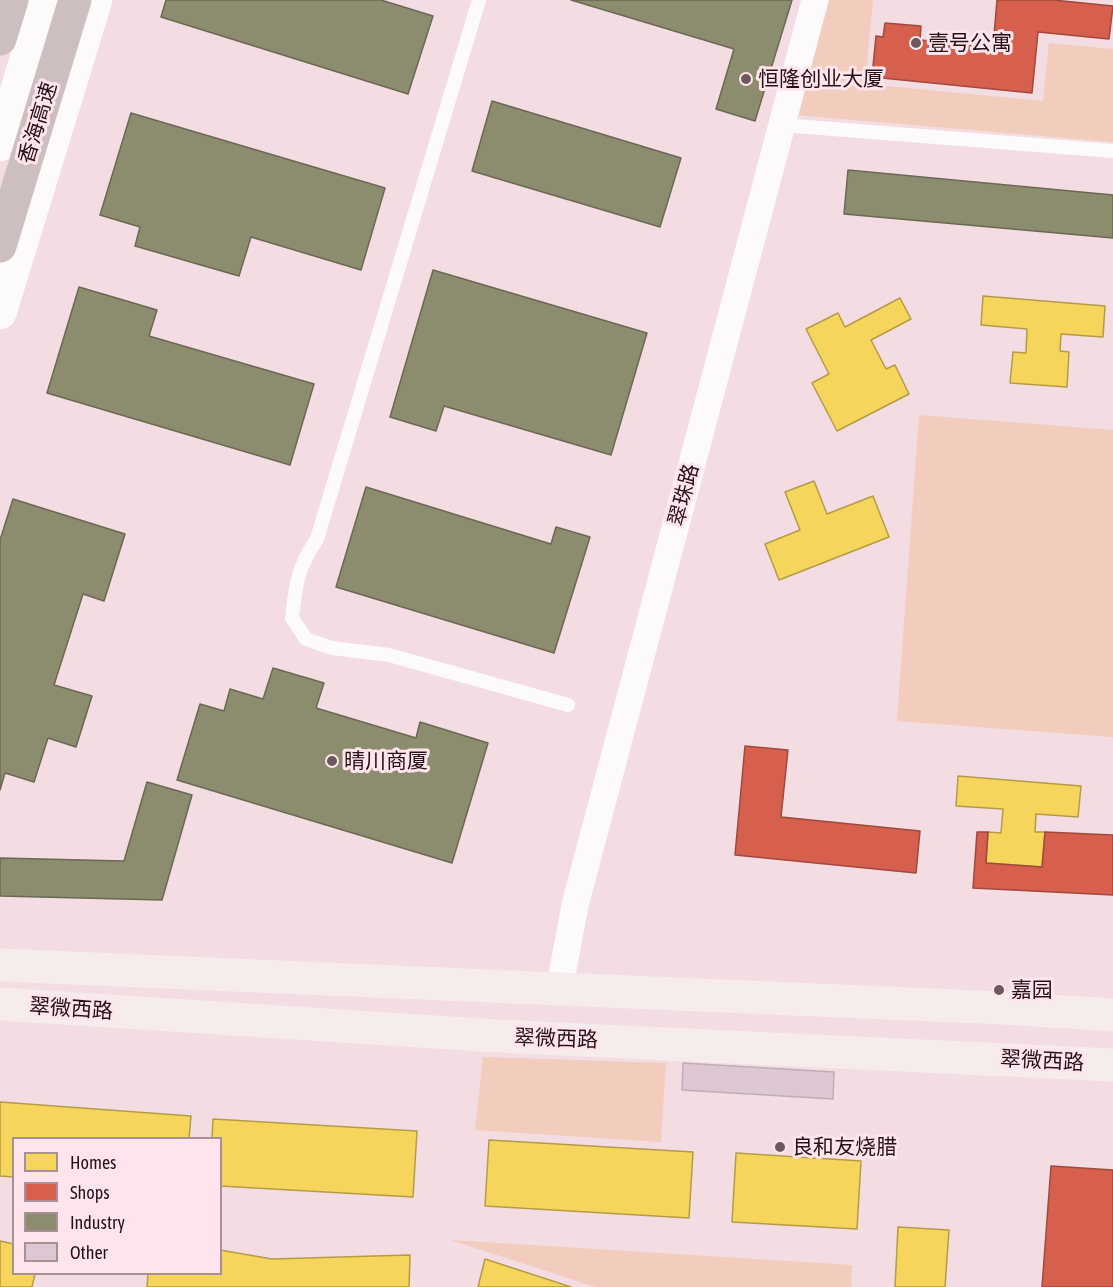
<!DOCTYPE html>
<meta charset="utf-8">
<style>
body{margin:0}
#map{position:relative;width:1113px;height:1287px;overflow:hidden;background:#f3dce2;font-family:"Asap Condensed",sans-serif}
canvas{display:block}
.legend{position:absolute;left:12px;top:1137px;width:210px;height:138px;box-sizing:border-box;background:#ffe5eb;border:2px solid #a79196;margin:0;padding:8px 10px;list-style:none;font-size:18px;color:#221317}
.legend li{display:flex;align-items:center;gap:12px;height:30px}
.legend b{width:30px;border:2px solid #a79196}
</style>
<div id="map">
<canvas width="1113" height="1287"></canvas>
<ul class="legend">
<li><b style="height:16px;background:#f6d55c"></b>Homes</li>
<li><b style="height:16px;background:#d6604d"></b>Shops</li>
<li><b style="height:16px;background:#8c8c6e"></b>Industry</li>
<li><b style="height:16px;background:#dcc7d2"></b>Other</li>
</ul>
</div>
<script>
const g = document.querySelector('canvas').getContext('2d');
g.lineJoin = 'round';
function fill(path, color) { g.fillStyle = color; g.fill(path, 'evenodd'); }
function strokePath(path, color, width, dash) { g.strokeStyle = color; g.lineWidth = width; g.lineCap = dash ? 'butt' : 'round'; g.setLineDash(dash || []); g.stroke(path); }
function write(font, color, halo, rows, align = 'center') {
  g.font = font + ' "Asap Condensed","Noto Sans SC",sans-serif'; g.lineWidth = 6; g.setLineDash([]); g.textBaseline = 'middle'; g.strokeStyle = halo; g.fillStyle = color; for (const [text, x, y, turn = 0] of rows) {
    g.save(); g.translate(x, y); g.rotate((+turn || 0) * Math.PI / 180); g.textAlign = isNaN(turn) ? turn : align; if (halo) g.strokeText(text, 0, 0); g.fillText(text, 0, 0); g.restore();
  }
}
const green = new Path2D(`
 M 829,0 L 873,0 L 865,84 L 1043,101 L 1049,43 L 1113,49 L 1113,142 L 795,115 Z
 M 919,415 L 1113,430 L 1113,737 L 897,721 Z
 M 483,1057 L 666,1063 L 661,1142 L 475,1130 Z
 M 451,1240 L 852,1265 L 851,1287 L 595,1287 Z`);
const homes = new Path2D(`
 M 983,296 L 1105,306 L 1103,337 L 1061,334 L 1060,351 L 1069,352 L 1067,387 L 1010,383 L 1013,352 L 1026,353 L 1027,329 L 981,325 Z
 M 900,298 L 911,319 L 871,340 L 886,369 L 895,365 L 909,394 L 837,431 L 812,383 L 829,374 L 806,329 L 838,313 L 845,327 Z
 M 814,481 L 827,514 L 873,496 L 889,537 L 779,580 L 765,544 L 800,530 L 785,492 Z
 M 958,776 L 1081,786 L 1078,817 L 1036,814 L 1035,832 L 1045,832 L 1042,867 L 986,863 L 988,832 L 1001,833 L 1003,809 L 956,806 Z
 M 0,1102 L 191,1116 L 189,1138 L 14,1138 L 14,1177 L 0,1176 Z
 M 213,1119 L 417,1131 L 413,1197 L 220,1186 L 220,1138 L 212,1138 Z
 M 489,1140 L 693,1152 L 689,1218 L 485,1206 Z
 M 736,1153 L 861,1161 L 857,1229 L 732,1222 Z
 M 898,1227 L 949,1230 L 945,1287 L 895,1287 Z
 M 0,1241 L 14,1244 L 14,1274 L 35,1274 L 32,1287 L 0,1287 Z
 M 220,1250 L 272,1259 L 410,1255 L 409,1287 L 147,1287 L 148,1274 L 220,1274 Z
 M 485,1259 L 571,1287 L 478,1287 Z`);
const shops = new Path2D(`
 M 997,0 L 1053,0 L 1113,6 L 1109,39 L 1038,32 L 1032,93 L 872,77 L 876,36 L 883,37 L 885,23 L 921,26 L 920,40 L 993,47 Z
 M 745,746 L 788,750 L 781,817 L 920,831 L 916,873 L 735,855 Z
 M 977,832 L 988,832 L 986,863 L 1042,867 L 1045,832 L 1113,835 L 1113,895 L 973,888 Z
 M 1051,1166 L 1113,1170 L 1113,1287 L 1042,1287 Z`);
const industry = new Path2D(`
 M 166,0 L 381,0 L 433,16 L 408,94 L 161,17 Z
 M 571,0 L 792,0 L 755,121 L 716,109 L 734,49 Z
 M 492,101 L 681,158 L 660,227 L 472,171 Z
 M 131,113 L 385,188 L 361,270 L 251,237 L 239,276 L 135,246 L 140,227 L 100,215 Z
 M 848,170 L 1113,195 L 1113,238 L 844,214 Z
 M 433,270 L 647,333 L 611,455 L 444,406 L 436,431 L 390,417 Z
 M 79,287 L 157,310 L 149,336 L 314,384 L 290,465 L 47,393 Z
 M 366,487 L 551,544 L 556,527 L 590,537 L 554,653 L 336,587 Z
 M 13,499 L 125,534 L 104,601 L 83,594 L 54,685 L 92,696 L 76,747 L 48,738 L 34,782 L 5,773 L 0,790 L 0,540 Z
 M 273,668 L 324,683 L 316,708 L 416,738 L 420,722 L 488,743 L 452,863 L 177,780 L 200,704 L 224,711 L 230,689 L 263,699 Z
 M 147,782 L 192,795 L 162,900 L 0,896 L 0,858 L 124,861 Z`);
const building = new Path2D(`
 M 683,1063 L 834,1072 L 833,1099 L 682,1090 Z`);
const service = new Path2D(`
 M 479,0 L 317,539 C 297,569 296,583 292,618 L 306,639 L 332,648 L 389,655 L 568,705
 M 782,125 L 1113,151`);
const minor = new Path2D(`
 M 559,991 L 575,905 L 815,0`);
const secondary = new Path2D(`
 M 0,145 L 44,0
 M 0,313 L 96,0`);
const primary = new Path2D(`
 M 0,965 L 1003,1008 L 1113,1015
 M 0,1004 L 497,1036 L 1113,1065`);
const motorway = new Path2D(`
 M 0,39 L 12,0
 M 0,246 L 75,0`);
const markers = [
 [916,43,6,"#6b595e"],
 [746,79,6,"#6b595e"],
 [332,761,6,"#6b595e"],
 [999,990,6,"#6b595e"],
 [780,1147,6,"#6b595e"]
];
const poiNames = [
 ["壹号公寓",928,43],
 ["恒隆创业大厦",758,79],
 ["晴川商厦",344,761],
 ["嘉园",1011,990],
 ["良和友烧腊",792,1147]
];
const streetNames = [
 ["香海高速",38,123,-73],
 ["翠珠路",684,495,-75],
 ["翠微西路",71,1009,4],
 ["翠微西路",556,1039,2],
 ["翠微西路",1042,1061,3]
];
fill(green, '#f2ccbd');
fill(homes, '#f6d55c');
strokePath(homes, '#b69b47', 1.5);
fill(shops, '#d6604d');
strokePath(shops, '#a0493d', 1.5);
fill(industry, '#8c8c6e');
strokePath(industry, '#6c6854', 1.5);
fill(building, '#dcc7d2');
strokePath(building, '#beaeb5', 1.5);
strokePath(service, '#fdfafb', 14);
strokePath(minor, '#fdfafb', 27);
strokePath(secondary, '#fdfafb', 33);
strokePath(primary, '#f6ecec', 33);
strokePath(motorway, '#cdbfbf', 33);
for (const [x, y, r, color] of markers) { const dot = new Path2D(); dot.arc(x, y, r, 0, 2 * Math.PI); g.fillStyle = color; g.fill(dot); strokePath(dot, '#ffe5eb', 2); }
write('21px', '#221317', '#ffe5eb', poiNames, 'left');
write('21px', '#221317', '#ffe5eb', streetNames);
</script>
